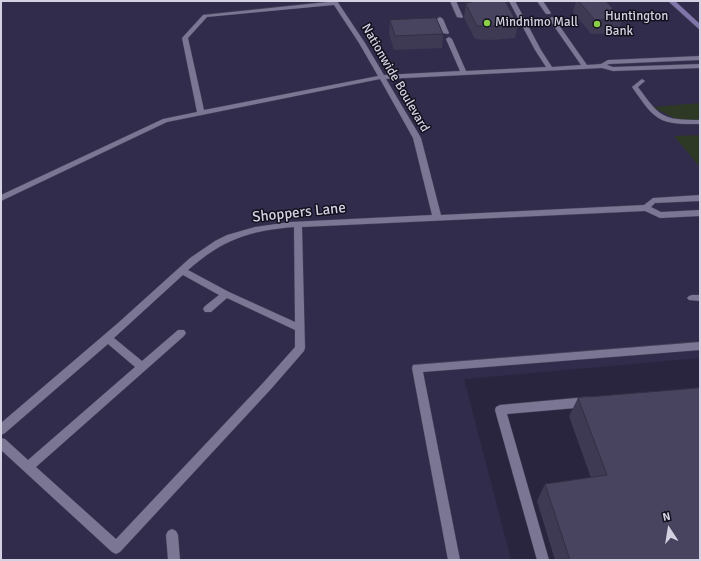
<!DOCTYPE html>
<style>
body{margin:0}
#map{position:relative;width:701px;height:561px;overflow:hidden;background:#2a253f;font-family:Signika,sans-serif}
canvas{display:block}
.frame{position:absolute;inset:0;border:2px solid #d3d1e2;pointer-events:none}
.north{position:absolute;left:649px;top:509px;width:40px;height:40px;-webkit-text-stroke:3px #12101c;paint-order:stroke;rotate:348deg;font-size:11px;font-weight:700;line-height:16px;text-align:center;color:#d3d1e2}
.north::after{content:'';display:block;margin:auto;width:14px;height:18px;background:#d3d1e2;clip-path:polygon(50% 0,100% 100%,50% 72%,0 100%)}
</style>
<div id="map">
<canvas width="701" height="561"></canvas>
<div class="frame"></div>
<div class="north">N</div>
</div>
<script>
const g = document.querySelector('canvas').getContext('2d');
g.lineJoin = 'round';
function fill(path, color) { g.fillStyle = color; g.fill(path, 'evenodd'); }
function strokePath(path, color, width, dash) { g.strokeStyle = color; g.lineWidth = width; g.lineCap = dash ? 'butt' : 'round'; g.setLineDash(dash || []); g.stroke(path); }
function write(font, color, halo, rows, align = 'center') {
  g.font = font + ' Signika,sans-serif'; g.lineWidth = 3; g.setLineDash([]); g.textBaseline = 'middle'; g.strokeStyle = halo; g.fillStyle = color; for (const [text, x, y, turn = 0] of rows) {
    g.save(); g.translate(x, y); g.rotate((+turn || 0) * Math.PI / 180); g.textAlign = isNaN(turn) ? turn : align; if (halo) g.strokeText(text, 0, 0); g.fillText(text, 0, 0); g.restore();
  }
}
const built = new Path2D(`
 M 1,1 L 700,1 L 700,358 L 464,379 L 511,560 L 1,560 Z`);
const green = new Path2D(`
 M 700,103 L 700,121 L 676,119 L 653,107 Z
 M 700,135 L 700,167 L 674,136 Z`);
const service = new Path2D(`
 M 337,1 L 365,43 L 384,75 L 460,71 L 446,39 L 449,37 L 452,39 L 466,71 L 546,67 L 535,50 L 509,1 L 515,1 L 541,50 L 552,67 L 581,65 L 549,19 L 552,17 L 554,18 L 587,65 L 601,64 L 608,60 L 700,56 L 700,60 L 609,64 L 607,65 L 613,67 L 700,64 L 700,68 L 613,71 L 602,68 L 386,79 L 421,138 L 441,215 L 644,205 L 653,198 L 700,195 L 700,201 L 655,203 L 651,207 L 661,212 L 700,210 L 700,216 L 660,218 L 645,211 L 302,227 L 305,348 L 304,351 L 271,389 L 120,552 L 116,554 L 112,552 L 1,450 L 1,438 L 5,439 L 28,460 L 135,367 L 108,344 L 5,433 L 1,435 L 1,423 L 118,323 L 190,258 L 215,241 L 227,235 L 255,227 L 290,222 L 432,215 L 413,138 L 380,79 L 167,122 L 1,201 L 1,195 L 163,119 L 197,112 L 182,38 L 203,15 ZM 334,5 L 359,43 L 378,76 L 204,110 L 188,38 L 207,17 ZM 294,227 L 295,322 L 229,292 L 188,270 C 224,239 248,231 294,227 ZM 183,275 L 219,295 L 205,306 L 203,309 L 205,312 L 211,312 L 227,298 L 295,330 L 295,347 L 263,383 L 116,539 L 36,467 L 184,336 L 186,333 L 184,330 L 178,330 L 142,361 L 114,338 Z
 M 450,1 L 456,1 L 463,17 L 462,18 L 457,17 Z
 M 537,1 L 543,1 L 551,13 L 550,14 L 546,14 Z
 M 440,17 L 443,19 L 449,33 L 448,34 L 443,33 L 437,19 Z
 M 642,79 L 645,81 L 638,87 C 660,117 662,120 700,120 L 700,124 C 658,125 655,120 632,87 Z
 M 692,295 L 700,295 L 700,301 L 689,300 L 687,298 L 689,296 Z
 M 700,342 L 700,350 L 423,372 L 460,560 L 448,560 L 412,368 L 413,365 Z
 M 587,397 L 591,399 L 592,402 L 591,405 L 587,407 L 507,414 L 549,560 L 537,560 L 495,410 L 496,407 L 500,405 Z
 M 172,529 L 176,531 L 178,535 L 180,560 L 168,560 L 166,535 L 168,531 Z`);
const secondary = new Path2D(`
 M 668,1 L 675,1 L 700,24 L 700,30 Z`);
const wall = new Path2D(`
 M 469,1 L 505,1 L 518,24 L 515,38 L 492,40 L 475,39 L 464,18 L 466,3 L 468,2 Z
 M 576,1 L 606,1 L 622,19 L 618,33 L 591,34 L 573,12 Z
 M 390,20 L 443,34 L 442,48 L 394,50 L 389,33 Z
 M 578,398 L 700,560 L 555,560 L 537,501 L 545,484 L 591,478 L 569,416 Z`);
const building = new Path2D(`
 M 471,1 L 505,1 L 518,24 L 494,26 L 477,26 L 466,4 L 466,3 L 472,2 Z
 M 579,1 L 606,1 L 622,19 L 595,20 Z
 M 436,18 L 443,34 L 395,36 L 390,20 Z
 M 700,388 L 700,560 L 570,560 L 545,484 L 607,475 L 578,398 Z`);
const markers = [
 [487,23,4,"#8bce47"],
 [597,24,4,"#8bce47"]
];
const farPoinames = [
 ["Huntington",605,17],
 ["Bank",605,32],
 ["Mindnimo Mall",495,23]
];
const farStreetnames = [
 ["Nationwide Boulevard",395,78,60]
];
const streetNames = [
 ["Shoppers Lane",299,213,-6]
];
fill(built, '#322c4c');
fill(green, '#2d3825');
strokePath(service, '#454056', 1);
strokePath(secondary, '#454056', 1);
fill(service, '#7a7694');
fill(secondary, '#8076ab');
fill(wall, '#3e3a53');
fill(building, '#484460');
strokePath(building, '#323043', 1);
for (const [x, y, r, color] of markers) { const dot = new Path2D(); dot.arc(x, y, r, 0, 2 * Math.PI); g.fillStyle = color; g.fill(dot); strokePath(dot, '#12101c', 1.5); }
write('13px', '#d3d1e2', '#12101c', farPoinames, 'left');
write('13px', '#d3d1e2', '#12101c', farStreetnames);
write('15px', '#d3d1e2', '#12101c', streetNames);
</script>
